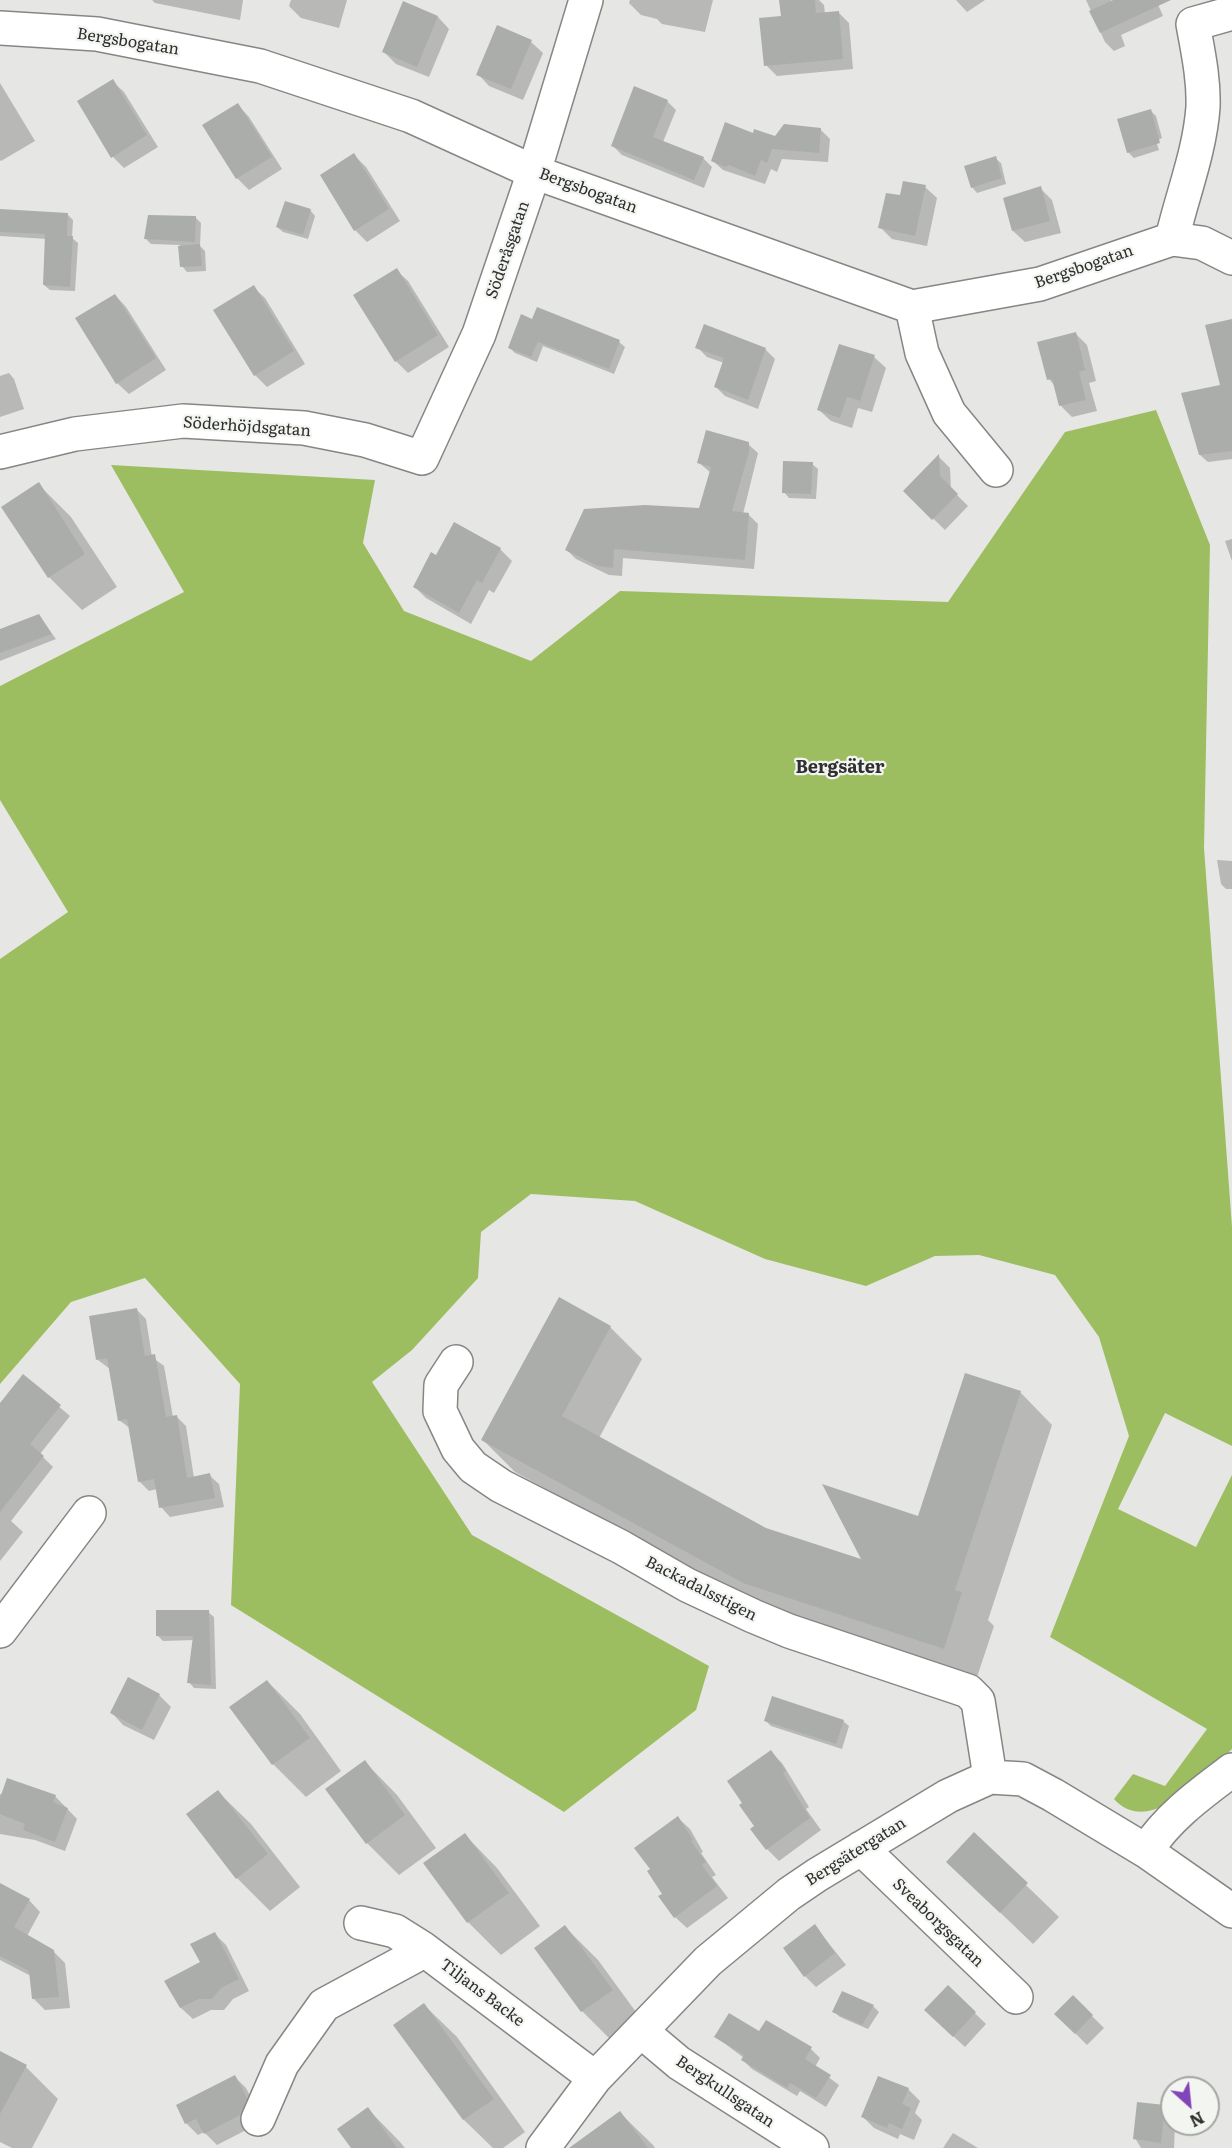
<!DOCTYPE html>
<meta charset="utf-8">
<style>
body{margin:0}
#map{position:relative;width:1232px;height:2148px;overflow:hidden;background:#e6e7e4;font-family:Literata,serif}
canvas{display:block}
.north{position:absolute;left:1160px;top:2076px;width:60px;height:60px;box-sizing:border-box;background:#f3f5f1;border:2px solid #a4a6a3;border-radius:50%;rotate:153deg;font-size:16px;font-weight:700;line-height:24px;text-align:center;color:#2e2f2e}
.north::after{content:'';display:block;margin:auto;width:21px;height:27px;background:#8244b9;clip-path:polygon(50% 0,100% 100%,50% 72%,0 100%)}
</style>
<div id="map">
<canvas width="1232" height="2148"></canvas>
<div class="north">N</div>
</div>
<script>
const g = document.querySelector('canvas').getContext('2d');
g.lineJoin = 'round';
function fill(path, color) { g.fillStyle = color; g.fill(path, 'evenodd'); }
function strokePath(path, color, width, dash) { g.strokeStyle = color; g.lineWidth = width; g.lineCap = dash ? 'butt' : 'round'; g.setLineDash(dash || []); g.stroke(path); }
function write(font, color, halo, rows, align = 'center') {
  g.font = font + ' Literata,serif'; g.lineWidth = 4.5; g.setLineDash([]); g.textBaseline = 'middle'; g.strokeStyle = halo; g.fillStyle = color; for (const [text, x, y, turn = 0] of rows) {
    g.save(); g.translate(x, y); g.rotate((+turn || 0) * Math.PI / 180); g.textAlign = isNaN(turn) ? turn : align; if (halo) g.strokeText(text, 0, 0); g.fillText(text, 0, 0); g.restore();
  }
}
const forest = new Path2D(`
 M 1156,410 L 1210,545 L 1204,848 L 1232,1227 L 1232,1446 L 1165,1413 L 1118,1509 L 1196,1547 L 1232,1475 L 1232,1749 C 1206,1774 1150,1839 1114,1799 L 1133,1774 L 1165,1786 L 1207,1729 L 1050,1637 L 1129,1436 L 1099,1337 L 1055,1275 L 979,1255 L 935,1256 L 866,1286 L 765,1259 L 635,1201 L 531,1194 L 481,1232 L 478,1278 L 412,1350 L 372,1382 L 472,1535 L 709,1666 L 696,1710 L 564,1812 L 231,1605 L 240,1384 L 145,1278 L 71,1302 L 0,1384 L 0,959 L 68,912 L 0,800 L 0,686 L 184,592 L 111,465 L 375,480 L 363,543 L 404,611 L 531,661 L 620,591 L 948,602 L 1065,432 Z`);
const shadow = new Path2D(`
 M 152,0 L 243,0 L 240,20 L 155,3 Z
 M 291,0 L 347,0 L 339,28 L 301,18 L 289,6 Z
 M 630,0 L 713,0 L 705,32 L 662,24 L 657,19 L 641,15 L 629,3 Z
 M 781,0 L 819,0 L 824,5 L 825,14 L 838,12 L 849,23 L 853,69 L 777,76 L 766,65 L 783,17 Z
 M 956,0 L 985,0 L 967,12 Z
 M 1086,0 L 1111,0 L 1111,2 L 1156,0 L 1163,16 L 1121,35 L 1125,46 L 1114,51 L 1105,42 Z
 M 404,3 L 438,17 L 449,29 L 429,77 L 396,64 L 384,52 Z
 M 531,42 L 543,53 L 523,100 L 489,86 L 478,74 Z
 M 112,81 L 124,92 L 158,147 L 124,168 L 113,157 Z
 M 0,83 L 35,141 L 1,161 L 0,160 Z
 M 667,101 L 676,110 L 663,142 L 703,158 L 712,167 L 704,188 L 622,155 L 612,145 Z
 M 238,105 L 249,117 L 282,169 L 249,190 L 237,178 Z
 M 1151,111 L 1156,116 L 1162,138 L 1156,141 L 1159,150 L 1134,158 L 1128,152 Z
 M 820,129 L 830,139 L 828,162 L 782,159 L 777,172 L 771,169 L 765,184 L 723,170 L 713,161 L 754,135 L 775,137 Z
 M 354,155 L 366,167 L 400,221 L 367,242 L 355,230 Z
 M 995,158 L 1001,163 L 1006,184 L 977,193 L 972,187 Z
 M 925,187 L 937,198 L 927,246 L 892,239 L 880,227 L 901,197 Z
 M 1040,188 L 1052,200 L 1061,233 L 1025,242 L 1013,231 Z
 M 0,210 L 68,215 L 73,220 L 72,238 L 78,243 L 75,291 L 50,290 L 44,285 L 47,239 L 0,236 Z
 M 310,210 L 315,216 L 308,239 L 283,232 L 277,227 Z
 M 196,218 L 201,223 L 200,246 L 205,251 L 206,271 L 187,272 L 182,266 L 180,245 L 151,244 L 145,238 Z
 M 396,270 L 408,281 L 449,347 L 408,373 L 396,361 L 355,296 Z
 M 253,287 L 265,298 L 305,364 L 267,387 L 255,375 L 215,310 Z
 M 115,295 L 126,307 L 166,370 L 129,394 L 117,383 Z
 M 1232,320 L 1232,459 L 1208,462 L 1200,455 L 1222,386 Z
 M 533,321 L 619,342 L 625,347 L 614,374 L 543,346 L 537,362 L 515,353 L 509,347 Z
 M 1075,333 L 1087,345 L 1096,381 L 1089,383 L 1097,411 L 1072,417 L 1061,406 L 1055,386 L 1049,379 Z
 M 697,347 L 765,349 L 775,359 L 758,409 L 725,396 L 715,386 L 724,363 L 707,357 Z
 M 874,357 L 886,368 L 872,412 L 858,408 L 852,428 L 831,421 L 819,410 Z
 M 9,373 L 14,379 L 24,409 L 0,417 L 0,376 Z
 M 748,444 L 758,453 L 743,514 L 748,514 L 758,524 L 754,569 L 623,558 L 622,576 L 609,575 L 576,559 L 567,550 L 700,510 L 711,473 L 698,462 Z
 M 939,457 L 950,468 L 951,489 L 968,506 L 945,530 L 905,491 Z
 M 812,464 L 818,469 L 816,499 L 789,498 L 784,492 Z
 M 38,484 L 71,517 L 117,587 L 82,610 L 49,577 L 3,508 Z
 M 455,524 L 500,549 L 512,561 L 494,593 L 489,590 L 471,624 L 426,598 L 415,587 L 437,557 Z
 M 1232,539 L 1232,561 L 1225,541 Z
 M 38,615 L 56,639 L 0,661 L 0,631 Z
 M 1217,860 L 1232,861 L 1232,889 L 1226,889 L 1221,884 Z
 M 136,1309 L 146,1319 L 152,1357 L 164,1366 L 173,1417 L 176,1416 L 186,1426 L 194,1478 L 209,1475 L 219,1484 L 224,1507 L 170,1517 L 161,1507 L 157,1489 L 149,1491 L 139,1481 L 131,1429 L 119,1420 L 110,1369 L 98,1360 Z
 M 610,1327 L 642,1359 L 599,1438 L 765,1529 L 864,1562 L 919,1518 L 1020,1392 L 1052,1425 L 988,1620 L 994,1626 L 976,1680 L 776,1615 L 515,1472 L 483,1440 Z
 M 23,1376 L 70,1416 L 40,1454 L 53,1467 L 11,1521 L 23,1532 L 0,1561 L 0,1405 Z
 M 208,1612 L 214,1617 L 216,1689 L 194,1688 L 189,1682 L 194,1640 L 163,1641 L 157,1635 Z
 M 267,1681 L 300,1714 L 341,1771 L 306,1797 L 273,1764 L 231,1708 Z
 M 159,1695 L 171,1707 L 154,1740 L 123,1725 L 112,1713 Z
 M 765,1720 L 843,1721 L 849,1726 L 842,1749 L 771,1726 Z
 M 771,1752 L 782,1763 L 809,1807 L 806,1809 L 821,1830 L 779,1861 L 767,1849 Z
 M 365,1762 L 397,1795 L 436,1848 L 399,1875 L 367,1843 Z
 M 218,1792 L 251,1824 L 300,1887 L 270,1911 L 237,1878 L 188,1814 Z
 M 0,1794 L 55,1796 L 77,1819 L 65,1851 L 35,1840 L 0,1834 Z
 M 678,1818 L 690,1829 L 703,1852 L 701,1853 L 716,1875 L 712,1877 L 728,1898 L 687,1928 L 675,1917 L 664,1894 Z
 M 465,1835 L 497,1868 L 540,1926 L 501,1955 L 468,1922 L 425,1864 Z
 M 974,1835 L 1059,1917 L 1033,1944 L 981,1894 Z
 M 0,1890 L 29,1900 L 40,1912 L 27,1936 L 53,1951 L 65,1963 L 70,2008 L 45,2010 L 33,1998 L 31,1976 L 0,1960 Z
 M 815,1926 L 846,1965 L 816,1987 L 805,1976 Z
 M 565,1927 L 598,1960 L 644,2023 L 615,2044 L 582,2011 L 536,1948 Z
 M 215,1934 L 226,1945 L 249,1991 L 233,1999 L 224,2010 L 211,2010 L 193,2019 L 181,2008 L 166,1981 L 202,1963 Z
 M 948,1987 L 986,2024 L 965,2047 L 938,2022 Z
 M 843,1993 L 873,2006 L 879,2012 L 868,2029 L 840,2017 L 834,2012 Z
 M 1073,1997 L 1104,2028 L 1087,2045 L 1056,2014 Z
 M 424,2005 L 457,2037 L 525,2132 L 503,2148 L 493,2148 L 464,2120 L 396,2026 Z
 M 760,2033 L 811,2049 L 820,2058 L 815,2067 L 839,2085 L 826,2107 L 800,2091 L 797,2096 L 752,2069 L 743,2060 L 744,2058 L 716,2037 Z
 M 0,2053 L 26,2067 L 58,2099 L 32,2148 L 12,2148 L 0,2142 Z
 M 235,2077 L 246,2088 L 258,2111 L 252,2127 L 217,2145 L 204,2132 L 198,2135 L 186,2123 Z
 M 908,2089 L 920,2101 L 915,2113 L 922,2120 L 914,2140 L 900,2134 L 898,2139 L 874,2128 L 863,2117 Z
 M 1164,2106 L 1172,2114 L 1172,2124 L 1175,2124 L 1174,2148 L 1141,2148 L 1135,2138 Z
 M 368,2109 L 400,2142 L 405,2148 L 352,2148 Z
 M 620,2113 L 653,2145 L 655,2148 L 587,2148 Z
 M 953,2133 L 978,2148 L 943,2148 Z`);
const building = new Path2D(`
 M 779,0 L 815,0 L 816,13 L 839,11 L 843,59 L 764,66 L 759,18 L 781,16 Z
 M 1113,0 L 1171,0 L 1100,33 L 1089,11 Z
 M 403,1 L 438,16 L 417,67 L 382,52 Z
 M 497,25 L 532,40 L 511,89 L 476,75 Z
 M 113,79 L 147,135 L 111,158 L 77,101 Z
 M 634,86 L 668,100 L 653,137 L 704,157 L 694,180 L 611,146 Z
 M 238,103 L 272,157 L 236,179 L 202,125 Z
 M 1151,109 L 1160,143 L 1127,153 L 1117,119 Z
 M 725,122 L 753,133 L 754,129 L 775,136 L 784,124 L 821,128 L 819,153 L 772,149 L 767,163 L 761,160 L 755,176 L 729,165 L 725,167 L 711,161 Z
 M 354,153 L 389,209 L 354,231 L 320,175 Z
 M 996,156 L 1002,178 L 971,188 L 964,166 Z
 M 903,181 L 926,185 L 915,236 L 878,228 L 886,193 L 900,195 Z
 M 1041,186 L 1050,221 L 1012,231 L 1003,198 Z
 M 285,201 L 311,209 L 303,235 L 276,227 Z
 M 0,209 L 68,213 L 67,236 L 73,236 L 70,287 L 43,285 L 45,234 L 0,232 Z
 M 148,215 L 196,216 L 195,242 L 144,239 Z
 M 200,244 L 202,266 L 180,267 L 178,246 Z
 M 397,268 L 438,335 L 395,362 L 353,295 Z
 M 254,285 L 294,351 L 254,376 L 213,310 Z
 M 115,294 L 156,358 L 116,384 L 75,318 Z
 M 537,307 L 620,340 L 609,369 L 538,342 L 531,357 L 508,348 L 521,314 L 532,319 Z
 M 1232,319 L 1232,451 L 1199,455 L 1181,393 L 1220,385 L 1205,325 Z
 M 704,324 L 766,348 L 748,400 L 714,387 L 724,358 L 695,348 Z
 M 1076,332 L 1085,370 L 1079,372 L 1086,400 L 1059,406 L 1052,379 L 1047,380 L 1037,342 Z
 M 839,344 L 875,355 L 860,401 L 847,397 L 840,418 L 817,410 Z
 M 706,430 L 749,442 L 749,452 L 732,511 L 749,513 L 745,560 L 614,549 L 613,568 L 598,566 L 565,550 L 584,509 L 645,505 L 699,508 L 711,467 L 697,463 Z
 M 939,454 L 940,476 L 958,494 L 932,520 L 903,491 Z
 M 783,461 L 813,462 L 811,494 L 782,493 Z
 M 39,482 L 85,554 L 48,578 L 1,507 Z
 M 454,522 L 501,548 L 482,583 L 477,580 L 459,613 L 413,587 L 431,552 L 436,555 Z
 M 39,614 L 52,634 L 0,653 L 0,629 Z
 M 559,1297 L 611,1326 L 562,1416 L 766,1528 L 861,1559 L 822,1484 L 918,1516 L 965,1373 L 1021,1391 L 955,1590 L 962,1592 L 944,1649 L 743,1583 L 481,1440 Z
 M 137,1308 L 145,1356 L 155,1354 L 166,1417 L 177,1415 L 187,1478 L 210,1473 L 215,1498 L 159,1508 L 154,1479 L 138,1482 L 127,1419 L 118,1421 L 107,1358 L 96,1360 L 89,1316 Z
 M 23,1374 L 61,1405 L 30,1444 L 44,1456 L 0,1512 L 0,1403 Z
 M 156,1610 L 209,1610 L 211,1685 L 187,1683 L 193,1636 L 156,1636 Z
 M 128,1677 L 160,1694 L 142,1730 L 110,1713 Z
 M 267,1680 L 310,1738 L 272,1765 L 229,1707 Z
 M 772,1696 L 844,1720 L 836,1744 L 764,1721 Z
 M 771,1750 L 786,1771 L 783,1773 L 810,1818 L 766,1850 L 750,1829 L 754,1826 L 739,1805 L 742,1803 L 727,1781 Z
 M 365,1760 L 405,1815 L 366,1844 L 325,1789 Z
 M 7,1778 L 56,1795 L 53,1802 L 68,1808 L 55,1842 L 23,1830 L 25,1824 L 0,1814 L 0,1798 Z
 M 218,1790 L 268,1854 L 236,1879 L 186,1814 Z
 M 678,1816 L 693,1840 L 691,1841 L 706,1862 L 702,1865 L 717,1886 L 674,1918 L 658,1896 L 662,1894 L 647,1871 L 650,1869 L 634,1848 Z
 M 974,1832 L 1028,1883 L 1000,1913 L 946,1862 Z
 M 465,1833 L 509,1893 L 467,1923 L 423,1863 Z
 M 0,1883 L 30,1899 L 14,1927 L 54,1950 L 59,1997 L 32,1999 L 29,1971 L 0,1956 Z
 M 815,1924 L 835,1953 L 804,1977 L 783,1948 Z
 M 565,1925 L 613,1990 L 581,2012 L 534,1948 Z
 M 215,1932 L 239,1979 L 221,1988 L 212,1999 L 199,1999 L 180,2008 L 164,1981 L 200,1962 L 190,1944 Z
 M 948,1985 L 976,2012 L 953,2037 L 924,2010 Z
 M 842,1991 L 874,2005 L 862,2025 L 832,2012 Z
 M 1073,1995 L 1093,2015 L 1075,2034 L 1054,2014 Z
 M 424,2003 L 494,2099 L 463,2120 L 393,2025 Z
 M 729,2013 L 759,2031 L 766,2020 L 812,2047 L 805,2059 L 831,2075 L 816,2098 L 790,2083 L 787,2088 L 741,2060 L 744,2055 L 714,2037 Z
 M 0,2051 L 27,2065 L 0,2114 Z
 M 235,2075 L 247,2098 L 240,2115 L 204,2134 L 196,2119 L 185,2124 L 176,2105 Z
 M 878,2076 L 909,2088 L 902,2104 L 911,2108 L 902,2129 L 889,2123 L 887,2128 L 861,2117 Z
 M 1137,2102 L 1165,2105 L 1161,2143 L 1133,2139 Z
 M 368,2107 L 397,2148 L 351,2148 L 337,2129 Z
 M 620,2111 L 648,2148 L 569,2148 Z`);
const minor = new Path2D(`
 M 0,28 L 97,34 L 260,66 L 411,116 L 534,172 L 912,307 L 1040,284 L 1172,239 L 1202,243 L 1232,258
 M 1172,239 C 1182,196 1200,151 1203,107 C 1204,79 1198,52 1193,24 L 1232,13
 M 912,307 L 922,353 L 949,413 L 996,470
 M 0,452 L 75,434 L 183,421 L 304,428 L 365,440 L 422,458 L 479,334 L 534,172 L 586,0
 M 456,1362 L 441,1385 L 440,1411 L 458,1449 L 473,1467 L 501,1486 L 621,1547 L 687,1585 L 753,1616 L 789,1631 L 968,1691 L 978,1701 L 990,1777
 M 0,1631 L 89,1513
 M 861,1848 L 1016,1997
 M 1146,1851 C 1168,1817 1200,1794 1232,1770
 M 361,1923 L 395,1931 L 422,1948 L 595,2078
 M 641,2031 L 679,2063 L 812,2148
 M 258,2119 L 282,2064 L 324,2005 L 413,1957 L 422,1948
 M 543,2148 L 595,2078 L 708,1961 L 789,1894 L 817,1875 L 948,1796 L 990,1777 L 1023,1779 L 1053,1795 L 1146,1851 L 1232,1911`);
const streetNames = [
 ["Bergsbogatan",128,42,9],
 ["Bergsbogatan",588,191,20],
 ["Söderåsgatan",508,250,-71],
 ["Bergsbogatan",1084,267,-19],
 ["Söderhöjdsgatan",247,427,4],
 ["Backadalsstigen",701,1589,27],
 ["Bergsätergatan",856,1852,-32],
 ["Sveaborgsgatan",938,1923,44],
 ["Tiljans Backe",482,1993,37],
 ["Bergkullsgatan",725,2092,34]
];
const neighbourhoodNames = [
 ["Bergsäter",840,768]
];
fill(forest, '#9dbd61');
fill(shadow, '#0003');
fill(building, '#abadaa');
strokePath(minor, '#868784', 36);
strokePath(minor, '#fff', 33);
write('16px', '#2e2f2e', '#f3f5f1', streetNames);
write('bold 18px', '#2e2f2e', '#f3f5f1', neighbourhoodNames);
</script>
